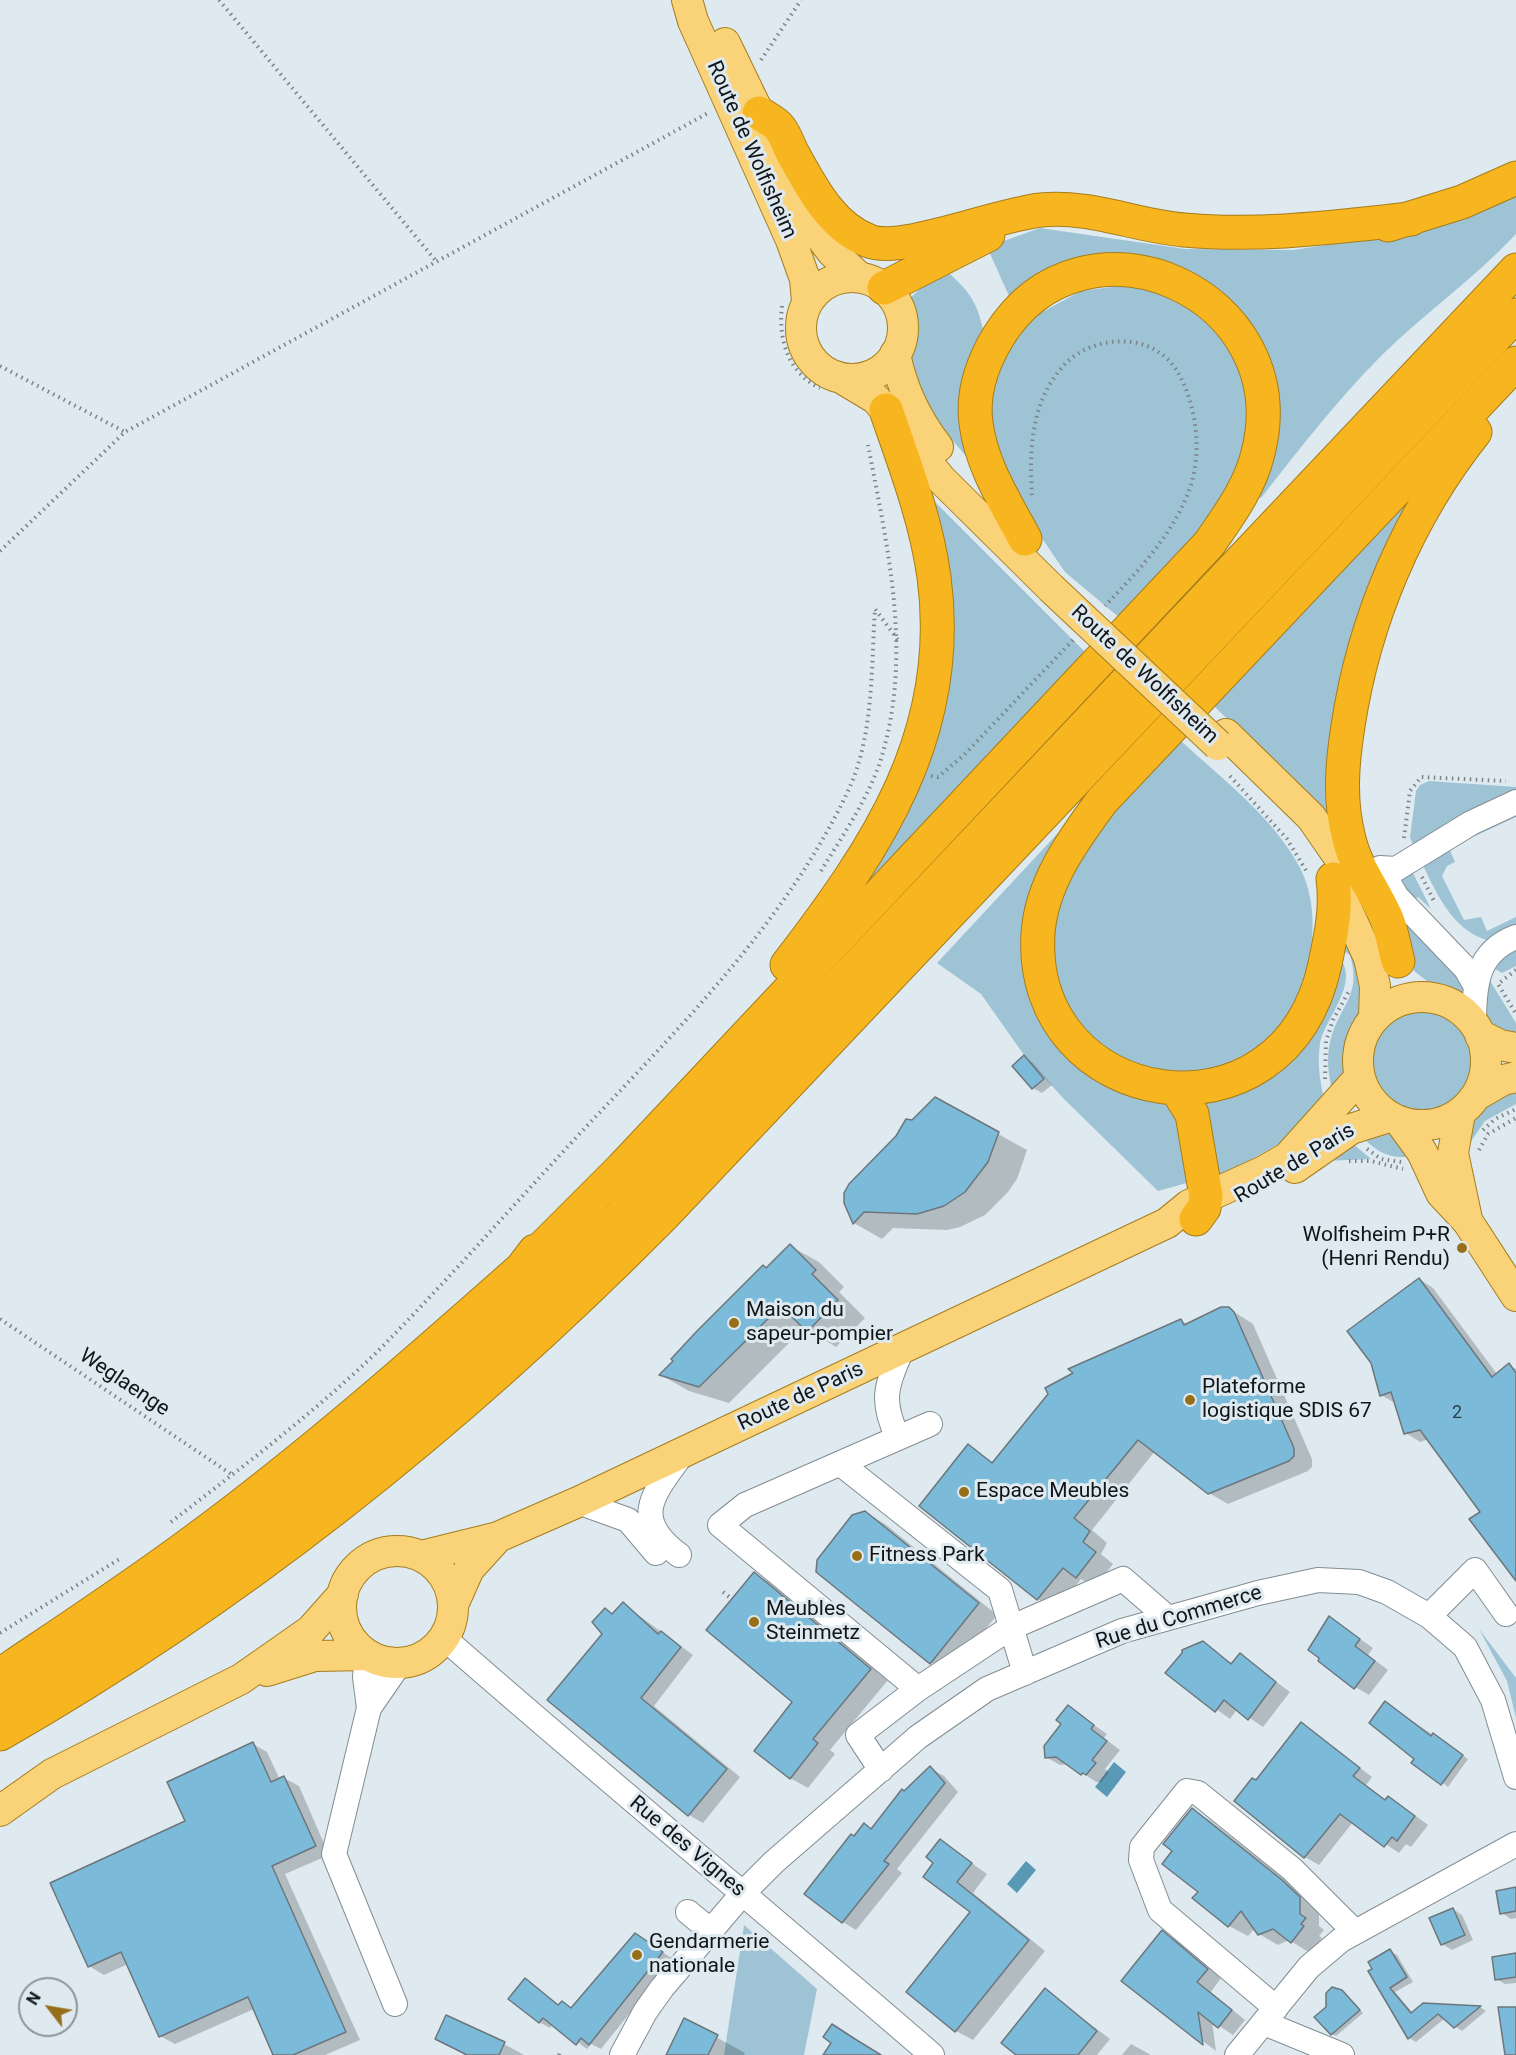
<!DOCTYPE html>
<style>
body{margin:0}
#map{position:relative;width:1516px;height:2055px;overflow:hidden;background:#deeaf0;font-family:Roboto,sans-serif}
canvas{display:block}
.north{position:absolute;left:18px;top:1977px;width:60px;height:60px;box-sizing:border-box;background:#deeaf0;border:2px solid #8c9599;border-radius:50%;rotate:301deg;font-size:16px;font-weight:700;line-height:24px;text-align:center;color:#111517}
.north::after{content:'';display:block;margin:auto;width:21px;height:27px;background:#976f1b;clip-path:polygon(50% 0,100% 100%,50% 72%,0 100%)}
</style>
<div id="map">
<canvas width="1516" height="2055"></canvas>
<div class="north">N</div>
</div>
<script>
const g = document.querySelector('canvas').getContext('2d');
g.lineJoin = 'round';
function fill(path, color) { g.fillStyle = color; g.fill(path, 'evenodd'); }
function strokePath(path, color, width, dash) { g.strokeStyle = color; g.lineWidth = width; g.lineCap = dash ? 'butt' : 'round'; g.setLineDash(dash || []); g.stroke(path); }
function write(font, color, halo, rows, align = 'center') {
  g.font = font + ' Roboto,sans-serif'; g.lineWidth = 6; g.setLineDash([]); g.textBaseline = 'middle'; g.strokeStyle = halo; g.fillStyle = color; for (const [text, x, y, turn = 0] of rows) {
    g.save(); g.translate(x, y); g.rotate((+turn || 0) * Math.PI / 180); g.textAlign = isNaN(turn) ? turn : align; if (halo) g.strokeText(text, 0, 0); g.fillText(text, 0, 0); g.restore();
  }
}
const green = new Path2D(`
 M 1516,185 L 1516,234 C 1475,278 1426,312 1383,354 C 1338,399 1300,448 1261,498 L 1254,495 L 1270,454 L 1214,292 L 1058,269 L 1010,298 L 987,247 L 1040,228 L 1185,249 L 1293,250 L 1359,240 Z
 M 950,274 C 972,294 978,305 984,334 L 971,462 L 920,402 L 907,363 L 913,324 L 907,301 L 935,275 Z
 M 1127,285 L 1172,296 L 1214,325 L 1238,363 L 1249,412 L 1241,465 L 1215,512 L 1180,557 L 1121,619 L 1065,572 L 1011,493 L 992,446 L 990,399 L 1005,355 L 1035,316 L 1081,291 Z
 M 1426,481 L 1357,623 L 1356,866 L 1303,793 L 1213,705 Z
 M 928,502 L 935,502 L 1086,653 L 848,906 L 919,773 Z
 M 1181,741 C 1222,779 1272,816 1299,866 C 1316,897 1316,940 1305,972 C 1301,984 1298,996 1293,1007 C 1282,1031 1260,1047 1237,1058 C 1227,1063 1215,1070 1204,1072 C 1155,1081 1106,1058 1078,1019 C 1073,1012 1065,1004 1062,996 C 1050,962 1050,924 1064,890 C 1087,831 1138,786 1181,741 Z
 M 1429,781 L 1516,787 L 1516,796 L 1416,851 L 1410,838 L 1416,791 L 1420,785 Z
 M 1085,804 L 1027,926 L 1087,1066 L 1238,1090 L 1339,957 C 1361,983 1325,1017 1320,1044 C 1317,1063 1320,1081 1324,1099 L 1287,1139 L 1233,1170 L 1158,1191 L 1064,1099 L 1024,1055 L 981,994 L 937,963 Z
 M 1516,808 L 1516,817 L 1449,848 L 1455,862 L 1447,866 L 1442,876 L 1464,920 L 1481,917 L 1487,931 L 1516,917 L 1516,926 L 1487,940 C 1452,930 1435,891 1421,861 Z
 M 1370,859 L 1460,971 L 1467,999 L 1427,981 L 1414,971 L 1411,949 Z
 M 1410,867 L 1431,909 L 1418,897 L 1411,904 L 1393,876 Z
 M 1344,917 L 1365,1006 L 1348,1036 L 1343,1080 L 1332,1090 C 1328,1073 1326,1056 1331,1038 C 1341,1004 1362,994 1350,955 L 1337,947 Z
 M 1516,947 L 1516,966 L 1502,973 L 1492,967 Z
 M 1487,976 L 1516,1023 L 1516,1041 C 1477,1021 1484,1017 1487,976 Z
 M1371 1062a50 50 0 1 1 100 0a50 50 0 1 1-100 0Z
 M 1516,1086 L 1516,1104 L 1485,1121 L 1469,1144 L 1469,1124 L 1491,1099 Z
 M 1380,1130 L 1391,1133 L 1416,1156 C 1390,1160 1376,1153 1359,1133 Z
 M 1352,1143 L 1371,1159 L 1323,1161 Z
 M 1479,1629 L 1516,1678 L 1516,1718 L 1507,1681 Z
 M 744,1925 L 817,1989 L 804,2055 L 724,2055 Z`);
const water = new Path2D(`
 M 1114,1762 L 1126,1772 L 1107,1797 L 1095,1787 Z
 M 1026,1861 L 1036,1870 L 1017,1893 L 1007,1884 Z`);
const shadow = new Path2D(`
 M 1024,1057 L 1033,1063 L 1052,1085 L 1042,1093 L 1033,1088 Z
 M 935,1099 L 1027,1150 L 1017,1179 L 1008,1192 L 985,1215 L 960,1227 L 947,1230 L 893,1228 L 882,1239 L 854,1223 Z
 M 790,1246 L 819,1262 L 844,1287 L 839,1292 L 865,1318 L 836,1347 L 804,1328 L 729,1403 L 689,1391 L 661,1375 Z
 M 1419,1279 L 1433,1288 L 1497,1374 L 1509,1365 L 1516,1369 L 1516,1579 L 1482,1512 L 1429,1439 L 1420,1442 L 1406,1433 L 1395,1403 L 1381,1395 Z
 M 1228,1308 L 1253,1324 L 1312,1459 L 1312,1467 L 1308,1471 L 1228,1504 L 1209,1493 L 1155,1451 L 1092,1530 L 1107,1543 L 1101,1554 L 1113,1564 L 1095,1587 L 1081,1579 L 1056,1610 L 1038,1599 L 921,1506 L 969,1446 L 994,1463 L 1181,1320 L 1188,1325 Z
 M 865,1512 L 885,1524 L 997,1615 L 950,1673 L 931,1662 Z
 M 755,1574 L 773,1584 L 888,1680 L 830,1750 L 835,1754 L 808,1788 L 790,1778 L 794,1702 Z
 M 623,1604 L 693,1655 L 654,1706 L 740,1777 L 703,1823 L 689,1815 L 550,1699 L 604,1634 L 613,1615 Z
 M 1330,1618 L 1373,1648 L 1368,1655 L 1388,1670 L 1369,1695 L 1355,1687 Z
 M 1203,1643 L 1233,1664 L 1240,1655 L 1290,1692 L 1263,1727 L 1237,1709 L 1230,1719 L 1167,1673 Z
 M 1068,1707 L 1107,1734 L 1104,1738 L 1120,1750 L 1105,1769 L 1109,1772 L 1101,1782 L 1096,1782 L 1069,1764 L 1060,1765 L 1046,1757 Z
 M 1392,1707 L 1468,1759 L 1448,1787 L 1416,1759 Z
 M 1301,1724 L 1372,1777 L 1366,1785 L 1386,1800 L 1388,1798 L 1402,1806 L 1428,1825 L 1411,1847 L 1406,1844 L 1399,1853 L 1353,1822 L 1319,1865 L 1305,1857 L 1236,1801 L 1256,1782 Z
 M 253,1744 L 267,1752 L 280,1780 L 284,1778 L 299,1786 L 329,1855 L 285,1874 L 360,2040 L 325,2055 L 275,2055 L 254,2009 L 175,2044 L 160,2036 L 128,1964 L 104,1975 L 89,1966 L 187,1822 Z
 M 930,1768 L 944,1776 L 958,1792 L 897,1869 L 902,1873 L 856,1930 L 843,1922 L 854,1838 L 865,1825 L 872,1829 L 904,1792 Z
 M 1192,1810 L 1211,1821 L 1301,1892 L 1319,1910 L 1319,1926 L 1324,1930 L 1319,1936 L 1322,1938 L 1310,1953 L 1289,1940 L 1278,1945 L 1259,1934 L 1255,1928 L 1248,1936 L 1229,1926 L 1194,1898 L 1200,1891 L 1174,1850 Z
 M 941,1841 L 987,1874 L 973,1893 L 1045,1951 L 973,2040 L 956,2031 L 972,1912 L 936,1862 Z
 M 1516,1889 L 1516,1918 L 1511,1919 L 1502,1913 Z
 M 1453,1909 L 1462,1915 L 1473,1940 L 1452,1950 L 1442,1944 Z
 M 1162,1932 L 1177,1941 L 1221,1978 L 1211,1992 L 1245,2020 L 1233,2035 L 1212,2021 L 1216,2051 L 1123,1981 Z
 M 646,1941 L 673,1959 L 601,2049 L 591,2044 L 587,2049 L 553,2024 L 550,2028 L 539,2022 L 525,1980 L 560,2006 L 562,2003 L 572,2009 Z
 M 1390,1951 L 1397,1955 L 1413,1982 L 1395,1992 L 1413,2013 L 1424,2005 L 1480,2007 L 1486,2011 L 1462,2031 L 1444,2019 L 1416,2042 L 1409,2038 L 1370,1972 Z
 M 1516,1955 L 1516,1983 L 1505,1984 L 1496,1979 Z
 M 1045,1990 L 1110,2039 L 1097,2055 L 1018,2055 Z
 M 1342,1991 L 1363,2013 L 1336,2036 L 1332,2034 Z
 M 685,2020 L 745,2053 L 744,2055 L 668,2055 Z
 M 437,2039 L 504,2044 L 524,2055 L 465,2055 Z
 M 1131,2044 L 1151,2055 L 1122,2055 Z`);
const building = new Path2D(`
 M 1024,1055 L 1044,1079 L 1032,1089 L 1012,1066 Z
 M 935,1097 L 999,1132 L 988,1162 L 965,1192 L 944,1206 L 917,1214 L 864,1212 L 853,1224 L 844,1203 L 844,1193 L 849,1184 L 896,1136 L 906,1119 L 912,1120 Z
 M 790,1244 L 816,1270 L 812,1274 L 838,1300 L 807,1332 L 781,1306 L 699,1387 L 659,1375 L 673,1361 L 671,1359 L 697,1331 L 763,1265 L 766,1268 Z
 M 1419,1278 L 1492,1377 L 1509,1363 L 1516,1373 L 1516,1581 L 1469,1519 L 1480,1512 L 1420,1430 L 1404,1434 L 1391,1392 L 1380,1396 L 1371,1363 L 1347,1331 Z
 M 1221,1307 L 1229,1307 L 1234,1312 L 1294,1448 L 1294,1456 L 1289,1461 L 1208,1494 L 1138,1440 L 1074,1518 L 1090,1531 L 1083,1542 L 1096,1552 L 1076,1578 L 1063,1568 L 1037,1600 L 919,1506 L 968,1444 L 992,1463 L 1048,1394 L 1045,1388 L 1073,1373 L 1068,1369 L 1181,1319 L 1184,1325 Z
 M 865,1511 L 979,1603 L 930,1664 L 816,1572 L 817,1560 L 852,1515 Z
 M 754,1572 L 871,1669 L 813,1739 L 818,1743 L 790,1779 L 754,1751 L 792,1702 L 706,1630 Z
 M 623,1602 L 658,1634 L 661,1631 L 681,1647 L 641,1698 L 727,1769 L 688,1816 L 547,1700 L 602,1634 L 592,1622 L 605,1608 L 612,1614 Z
 M 1329,1616 L 1360,1639 L 1355,1646 L 1375,1661 L 1354,1689 L 1318,1661 L 1319,1658 L 1308,1650 Z
 M 1203,1641 L 1231,1664 L 1240,1653 L 1276,1682 L 1248,1720 L 1224,1700 L 1215,1712 L 1165,1673 L 1182,1653 L 1182,1650 Z
 M 1385,1701 L 1431,1736 L 1433,1733 L 1463,1755 L 1441,1785 L 1411,1763 L 1414,1759 L 1369,1723 Z
 M 1068,1705 L 1094,1725 L 1091,1729 L 1107,1741 L 1092,1760 L 1096,1763 L 1086,1775 L 1083,1773 L 1081,1775 L 1056,1757 L 1045,1758 L 1044,1746 L 1061,1724 L 1056,1720 Z
 M 1301,1722 L 1360,1768 L 1353,1776 L 1385,1800 L 1388,1796 L 1415,1816 L 1397,1841 L 1392,1837 L 1384,1847 L 1340,1814 L 1304,1858 L 1234,1801 L 1252,1778 L 1256,1780 Z
 M 253,1742 L 271,1782 L 284,1776 L 316,1846 L 272,1866 L 346,2032 L 293,2055 L 273,2055 L 248,1997 L 159,2037 L 121,1952 L 88,1967 L 50,1883 L 185,1821 L 167,1782 Z
 M 930,1766 L 945,1783 L 884,1861 L 889,1864 L 842,1923 L 804,1894 L 851,1834 L 854,1836 L 864,1823 L 871,1829 L 902,1789 L 904,1791 Z
 M 1192,1808 L 1282,1880 L 1300,1897 L 1300,1914 L 1306,1918 L 1301,1924 L 1304,1926 L 1291,1943 L 1273,1929 L 1258,1935 L 1241,1911 L 1228,1927 L 1192,1898 L 1198,1892 L 1162,1864 L 1172,1851 L 1163,1844 Z
 M 940,1839 L 972,1863 L 957,1882 L 1029,1940 L 955,2032 L 906,1992 L 970,1912 L 923,1877 L 933,1863 L 926,1857 Z
 M 1516,1887 L 1516,1911 L 1500,1914 L 1496,1891 Z
 M 1453,1908 L 1465,1935 L 1441,1945 L 1429,1918 Z
 M 1162,1930 L 1208,1969 L 1197,1982 L 1232,2010 L 1218,2028 L 1198,2012 L 1203,2045 L 1121,1981 Z
 M 635,1933 L 663,1952 L 589,2045 L 581,2038 L 576,2045 L 543,2018 L 539,2023 L 508,1999 L 525,1978 L 558,2005 L 562,2001 L 571,2008 Z
 M 1390,1949 L 1407,1977 L 1390,1988 L 1411,2013 L 1423,2003 L 1481,2006 L 1454,2028 L 1438,2014 L 1408,2039 L 1368,1971 L 1372,1969 L 1368,1962 Z
 M 1516,1953 L 1516,1977 L 1495,1980 L 1492,1957 Z
 M 1332,1987 L 1342,1990 L 1360,2010 L 1331,2035 L 1314,2017 L 1326,2007 L 1326,1993 Z
 M 1045,1988 L 1097,2031 L 1078,2055 L 1016,2055 L 1001,2043 Z
 M 1498,2007 L 1516,2007 L 1516,2055 L 1505,2055 Z
 M 446,2015 L 505,2042 L 499,2055 L 467,2055 L 435,2039 Z
 M 684,2018 L 718,2035 L 708,2055 L 666,2055 Z
 M 832,2024 L 855,2039 L 881,2055 L 823,2055 L 831,2043 L 823,2037 Z`);
const path = new Path2D(`
 M 219,0 L 436,261
 M 761,60 L 801,0
 M 782,306 C 778,339 788,373 820,388
 M 0,366 L 125,432
 M 1032,495 C 1029,449 1031,399 1066,363 C 1093,336 1146,332 1172,364 C 1183,378 1189,395 1193,413 C 1199,441 1198,471 1186,498 C 1168,540 1136,573 1105,606
 M 0,551 L 125,432 L 710,112
 M 931,776 L 938,777 L 964,755 L 1073,640
 M 1230,776 L 1287,839 L 1307,872
 M 1404,838 L 1410,791 L 1421,777 L 1506,781
 M 821,871 C 843,835 868,799 881,759 C 913,654 888,550 868,445
 M 1422,877 L 1435,903
 M 1516,970 L 1498,984 L 1516,1014
 M 1325,1079 L 1326,1041 L 1333,1020 L 1349,991
 M 1483,1130 L 1495,1119 L 1516,1109
 M 1367,1149 L 1381,1159 L 1401,1162
 M 1479,1150 L 1488,1134 L 1516,1118
 M 1349,1161 L 1371,1161 L 1403,1169
 M 0,1319 L 231,1474
 M 171,1522 C 241,1468 314,1413 378,1351 C 449,1279 516,1202 585,1128 C 681,1026 788,919 848,791 C 874,736 871,668 875,609 L 898,640
 M 723,1592 L 732,1599
 M 0,1633 L 121,1558
 M 559,2055 L 560,2052`);
const minor = new Path2D(`
 M 1380,868 L 1396,869 L 1471,823 L 1516,802
 M 1380,868 L 1397,897 L 1466,969 L 1474,983
 M 1474,1024 C 1474,986 1476,952 1516,937
 M 898,1438 C 880,1400 886,1387 902,1349
 M 841,1464 L 1000,1590 L 1025,1673
 M 578,1502 L 628,1520 L 656,1553
 M 679,1555 C 629,1518 654,1493 683,1453
 M 1429,1616 L 1475,1570 L 1506,1614
 M 444,1638 C 605,1779 770,1915 932,2055
 M 367,1655 L 365,1677 L 369,1708 L 400,1663
 M 918,1689 L 720,1525 L 745,1505 L 930,1424
 M 369,1708 L 334,1854 L 395,2004
 M 881,1770 L 858,1735 L 918,1689 L 1010,1628 L 1123,1579 L 1168,1618
 M 688,1912 L 711,1931
 M 1276,2008 L 1160,1910 L 1141,1860 L 1142,1847 L 1187,1791 L 1198,1793 L 1292,1869 L 1355,1932
 M 1264,2023 L 1342,2055
 M 622,2055 L 645,2012 L 662,1988 L 743,1893 L 774,1862 L 918,1737 L 987,1689 L 1122,1631 L 1258,1593 L 1318,1580 L 1359,1582 L 1387,1592 L 1429,1616 L 1465,1647 L 1493,1700 L 1516,1777
 M 1237,2055 L 1309,1967 L 1341,1940 L 1516,1844`);
const major = new Path2D(`
 M 687,0 L 693,21 L 791,240 L 805,279 L 807,302
 M 725,43 L 816,231 L 832,252 L 859,277
 M801 328a51 51 0 1 1 102 0a51 51 0 1 1-102 0Z
 M 895,354 C 902,389 916,419 938,447
 M 841,378 L 876,399 L 941,479 L 1051,588
 M 1226,734 L 1311,817 L 1356,882
 M 1333,879 L 1369,958 L 1375,986 L 1374,1018
 M1358 1061a64 64 0 1 1 128 0a64 64 0 1 1-128 0Z
 M 1480,1035 L 1500,1045 L 1516,1048
 M 1477,1095 L 1503,1080 L 1516,1077
 M 1460,1113 L 1453,1153 L 1467,1219
 M 1401,1123 L 1422,1152 L 1441,1193 L 1468,1222 L 1516,1296
 M 1295,1168 L 1351,1129 L 1389,1117
 M341 1607a56 56 0 1 1 112 0a56 56 0 1 1-112 0Z
 M 421,1556 L 498,1537 L 578,1502 L 1167,1223 L 1189,1205 L 1264,1171 L 1288,1157 L 1359,1078
 M 453,1605 L 469,1569 L 498,1537
 M 267,1671 L 315,1656 L 367,1655
 M 0,1811 L 52,1774 L 241,1679 L 311,1630 L 343,1594`);
const highway = new Path2D(`
 M 759,113 C 765,117 773,121 778,126 C 785,133 788,145 793,154 C 811,186 831,227 869,241 C 902,254 998,214 1041,210 C 1089,205 1137,226 1184,230 C 1260,237 1335,227 1411,219
 M 1388,225 L 1462,202 L 1516,178
 M 884,288 L 988,235
 M 1333,879 C 1337,909 1331,935 1325,964 C 1284,1155 1027,1110 1038,934 C 1041,884 1073,840 1102,801 L 1516,363
 M 1398,961 C 1394,947 1392,930 1386,917 C 1374,890 1356,868 1349,839 C 1339,801 1342,764 1348,726 C 1364,620 1408,516 1475,432
 M 787,965 C 877,848 955,733 934,577 C 926,519 905,465 886,410
 M 1177,1090 L 1192,1114 L 1206,1196 L 1204,1208 L 1196,1219
 M 522,1268 L 622,1168 L 1209,544 C 1229,515 1250,487 1258,453 C 1299,294 1084,197 998,337 C 983,362 972,393 976,423 C 981,465 1006,503 1025,539
 M 0,1675 C 65,1631 131,1588 194,1541 C 308,1457 416,1362 522,1268 L 535,1251
 M 0,1700 C 227,1564 431,1405 619,1218 L 1516,270
 M 0,1734 C 245,1594 465,1416 663,1216 L 1516,315`);
const majorBridge = new Path2D(`
 M 1051,588 L 1218,745`);
const markers = [
 [1462,1248,6,"#976f1b"],
 [734,1323,6,"#976f1b"],
 [1190,1400,6,"#976f1b"],
 [964,1492,6,"#976f1b"],
 [857,1556,6,"#976f1b"],
 [754,1622,6,"#976f1b"],
 [637,1955,6,"#976f1b"]
];
const numberNames = [
 ["2",1457,1413]
];
const streetNames = [
 ["Route de Wolfisheim",751,150,66],
 ["Route de Wolfisheim",1144,675,43],
 ["Route de Paris",1295,1164,-31],
 ["Weglaenge",124,1383,34],
 ["Route de Paris",801,1397,-25],
 ["Rue du Commerce",1179,1618,-17],
 ["Rue des Vignes",687,1847,40]
];
const poiNames = [
 ["Wolfisheim P+R",1450,1236,"right"],
 ["(Henri Rendu)",1450,1260,"right"],
 ["Maison du",746,1311],
 ["sapeur-pompier",746,1335],
 ["Plateforme",1202,1388],
 ["logistique SDIS 67",1202,1412],
 ["Espace Meubles",976,1492],
 ["Fitness Park",869,1556],
 ["Meubles",766,1610],
 ["Steinmetz",766,1634],
 ["Gendarmerie",649,1943],
 ["nationale",649,1967]
];
fill(green, '#9ec3d5');
fill(water, '#5a99b6');
fill(shadow, '#0003');
fill(building, '#7bbbd9');
strokePath(building, '#6c767c', 1.5);
strokePath(minor, '#828d93', 26);
strokePath(major, '#a67d1c', 32);
strokePath(highway, '#a67d1c', 35);
strokePath(path, '#7b8387', 4, [1.5, 4.5]);
strokePath(minor, '#fff', 24);
strokePath(major, '#fad379', 30);
strokePath(highway, '#f7b51f', 33);
strokePath(majorBridge, '#a67d1c', 32, []);
strokePath(majorBridge, '#fad379', 30);
for (const [x, y, r, color] of markers) { const dot = new Path2D(); dot.arc(x, y, r, 0, 2 * Math.PI); g.fillStyle = color; g.fill(dot); strokePath(dot, '#deeaf0', 2); }
write('18px', '#2c3e48', null, numberNames);
write('21px', '#111517', '#deeaf0', streetNames);
write('21px', '#111517', '#deeaf0', poiNames, 'left');
</script>
